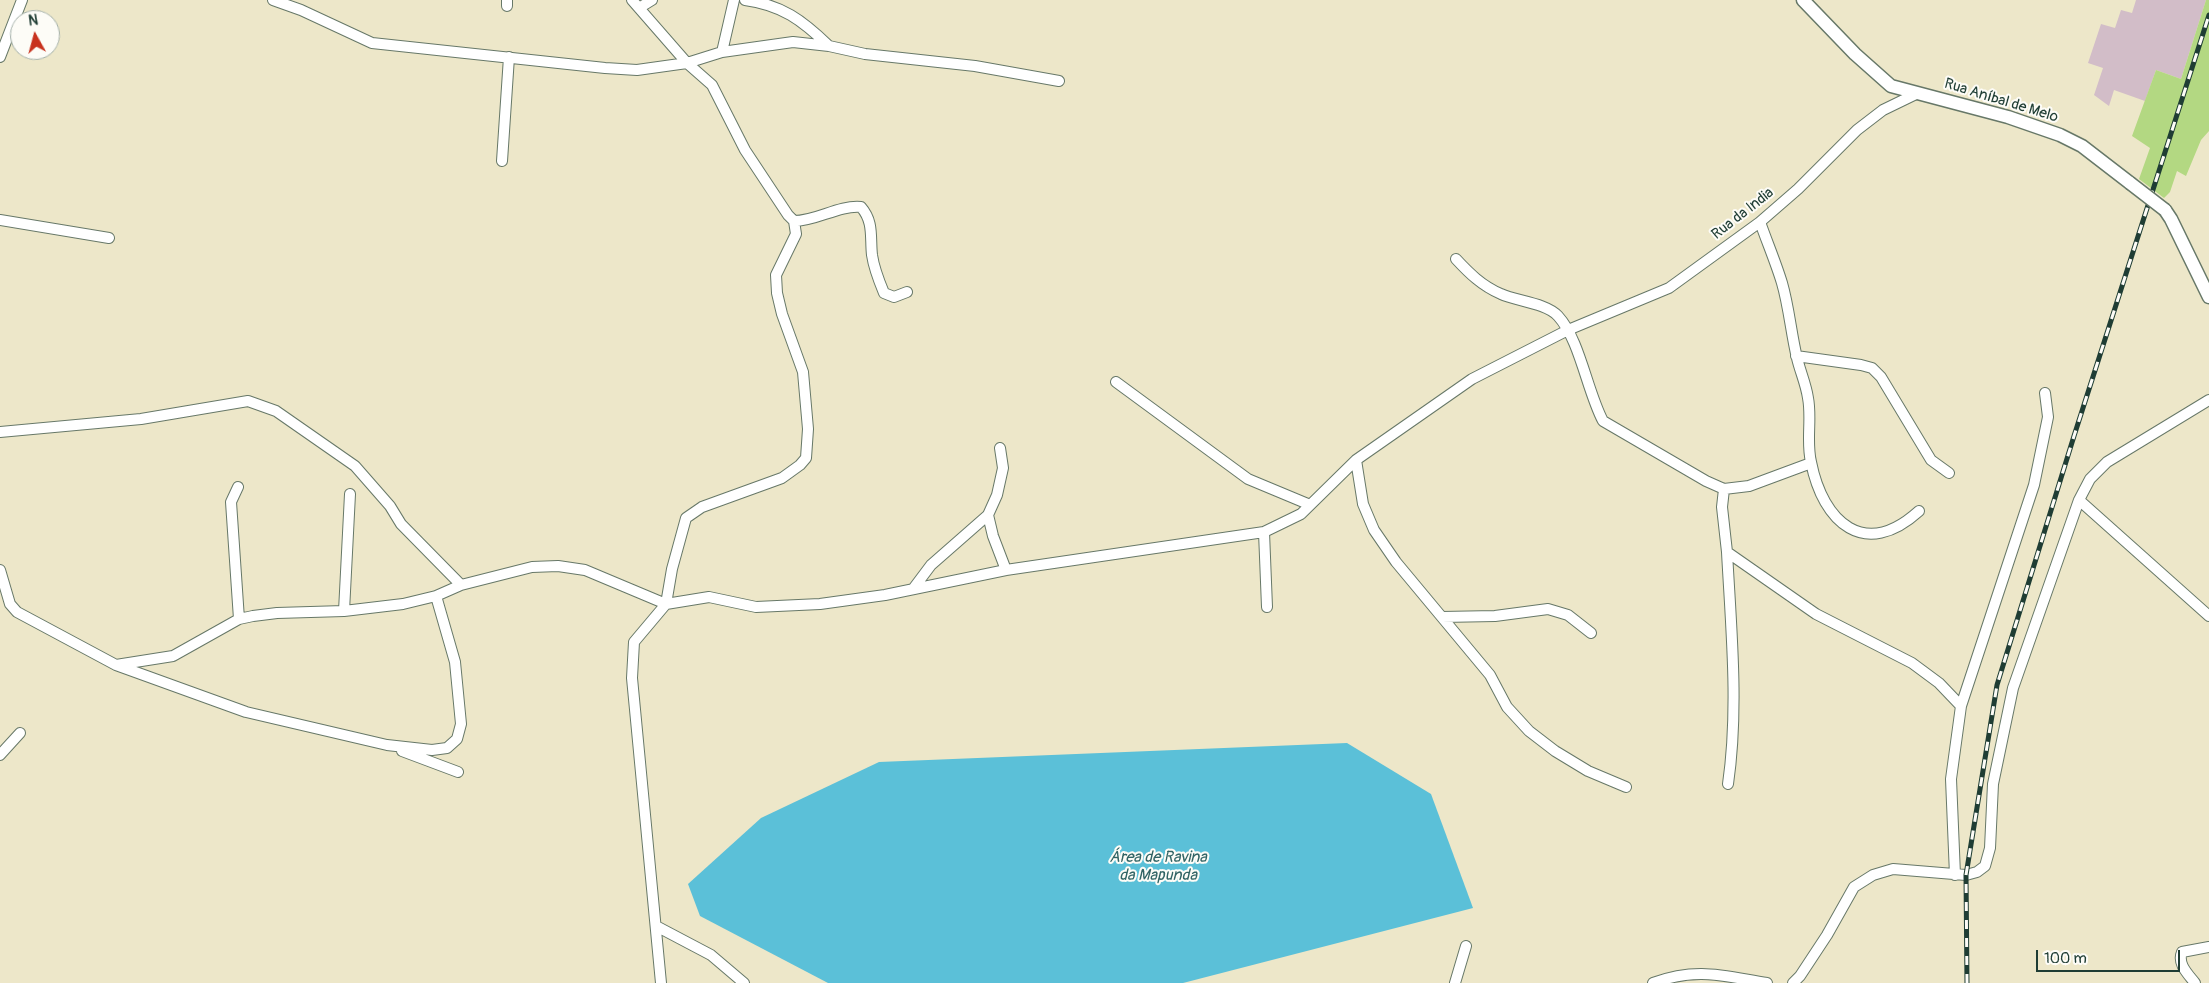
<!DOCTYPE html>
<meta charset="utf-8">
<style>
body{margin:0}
#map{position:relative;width:2209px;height:983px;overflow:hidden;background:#ede7c9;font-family:Pangolin,sans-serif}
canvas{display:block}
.north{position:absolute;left:10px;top:10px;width:50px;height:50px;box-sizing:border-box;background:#fdfcf7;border:1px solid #a4b0a9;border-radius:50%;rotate:353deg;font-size:14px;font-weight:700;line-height:20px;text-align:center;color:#1f3d34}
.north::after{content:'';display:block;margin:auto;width:18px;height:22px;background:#c8321e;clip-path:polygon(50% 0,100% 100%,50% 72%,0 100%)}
.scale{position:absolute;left:2036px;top:950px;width:144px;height:22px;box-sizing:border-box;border:2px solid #1f3d34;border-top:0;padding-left:6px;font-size:15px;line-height:18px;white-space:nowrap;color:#1f3d34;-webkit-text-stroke:4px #fdfcf7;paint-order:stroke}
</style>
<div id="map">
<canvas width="2209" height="983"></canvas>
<div class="north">N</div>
<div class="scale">100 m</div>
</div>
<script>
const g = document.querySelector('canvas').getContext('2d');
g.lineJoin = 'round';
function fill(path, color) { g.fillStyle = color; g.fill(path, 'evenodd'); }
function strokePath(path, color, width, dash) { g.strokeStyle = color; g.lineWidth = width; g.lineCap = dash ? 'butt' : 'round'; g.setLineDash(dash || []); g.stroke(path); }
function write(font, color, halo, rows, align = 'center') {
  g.font = font + ' Pangolin,sans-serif'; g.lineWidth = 4; g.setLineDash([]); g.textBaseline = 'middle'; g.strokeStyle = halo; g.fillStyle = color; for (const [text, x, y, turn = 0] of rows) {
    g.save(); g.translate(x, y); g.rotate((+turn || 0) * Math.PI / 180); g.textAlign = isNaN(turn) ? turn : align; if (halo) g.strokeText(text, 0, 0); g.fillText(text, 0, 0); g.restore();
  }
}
const industrial = new Path2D(`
 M 2136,0 L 2206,0 L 2181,79 L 2156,70 L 2145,101 L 2114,90 L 2109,106 L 2094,95 L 2103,68 L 2088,63 L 2101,24 L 2115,28 L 2121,10 L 2132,13 Z`);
const green = new Path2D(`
 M 2206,0 L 2209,0 L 2209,131 L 2201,140 L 2186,176 L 2177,171 L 2170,192 L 2164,198 L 2139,179 L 2150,148 L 2132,136 L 2156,70 L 2181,79 Z`);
const water = new Path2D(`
 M 1347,743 L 1431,794 L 1473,908 L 1183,983 L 828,983 L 700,916 L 688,884 L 761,818 L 879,762 Z`);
const minor = new Path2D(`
 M 273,0 L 301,10 L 372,43 L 605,68 L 637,70 L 687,63 L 722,52 L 793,42 L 829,46 L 865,54 L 975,66 L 1059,81
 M 507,0 L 507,6
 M 632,0 L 687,63 L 712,85 L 745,150 L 788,215 L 794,221 C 817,221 838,205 861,207 C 874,222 870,237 872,255 C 874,269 879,281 884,293 L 894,297 L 907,292
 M 745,0 C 782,5 802,20 829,46
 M 639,8 L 652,0
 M 722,52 L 734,0
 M 0,57 L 22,0
 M 502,161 L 509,57
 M 0,220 L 109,238
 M 1760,222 C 1767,242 1776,263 1782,283 C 1789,307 1791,333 1797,358 C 1800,371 1806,384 1808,398 C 1812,419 1806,441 1811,462 C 1823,523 1865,560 1919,511
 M 1456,259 C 1469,273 1482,286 1501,294 C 1516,301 1546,303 1558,316 C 1580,340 1587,391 1603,421 L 1706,481 L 1724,489 L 1749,486 L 1811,463
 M 1796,356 L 1861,365 L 1872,368 L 1881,377 L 1931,460 L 1949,473
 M 1116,382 L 1248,479 L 1308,504
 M 0,432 L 141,419 L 248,401 L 276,411 L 355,466 L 390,506 L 401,524 L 461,585
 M 1356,460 L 1363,504 L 1374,530 L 1396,562 L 1490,675 L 1507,707 L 1529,731 L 1555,751 L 1588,771 L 1626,787
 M 238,487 L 231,502 L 239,619
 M 1724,489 L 1722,507 L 1727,552 L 1816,614 L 1912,663 L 1939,683 L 1961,706
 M 2079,500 L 2209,616
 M 988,515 L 993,536 L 1006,570
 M 1264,532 L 1267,607
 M 1727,552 C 1731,628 1739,708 1728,784
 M 0,570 L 10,604 L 17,612 L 116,665 L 246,712 L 387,745 L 432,750 L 447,748 L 457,739 L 461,724 L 455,662 L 436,596
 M 913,589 L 931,565 L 988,515 L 997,495 L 1003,468 L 1000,448
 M 344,611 L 350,494
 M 1442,617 L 1495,616 L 1548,609 L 1568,615 L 1591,633
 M 116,665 L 173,656 L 239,619 L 253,616 L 277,613 L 344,611 L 403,604 L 436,596 L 461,585 L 532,567 L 558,566 L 585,570 L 666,604 L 709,597 L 756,607 L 820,604 L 885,595 L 1006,570 L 1264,532 L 1301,514 L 1356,460 L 1472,379 L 1568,330 L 1669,288 L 1760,222 L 1798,189 L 1857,130 L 1883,110 L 1918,93
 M 402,751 L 458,772
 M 0,755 L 20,733
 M 1955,875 L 1951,779 L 1961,706 L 2034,485 L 2048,417 L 2045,393
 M 656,926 L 711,955 L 744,983
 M 661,983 L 632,678 L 634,642 L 666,604 L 672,569 L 686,518 L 702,507 L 782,478 L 800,465 L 806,458 L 808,429 L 803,372 L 782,314 L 777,293 L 776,275 L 796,234 L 794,221
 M 1455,983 L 1466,946
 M 1653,983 C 1697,967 1723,976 1767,983
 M 1793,983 L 1800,976 L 1827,935 L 1854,887 L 1873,875 L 1893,869 L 1966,875 L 1977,872 L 1985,866 L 1990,848 L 1993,784 L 2013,688 L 2079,500 L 2090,479 L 2107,462 L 2209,400
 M 2195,983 C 2188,974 2177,964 2182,952 L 2209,947`);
const tertiary = new Path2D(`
 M 1803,0 L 1855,54 L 1891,86 L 2008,117 L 2060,135 L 2082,146 L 2130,183
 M 2165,210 L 2171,219 L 2209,297`);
const rail = new Path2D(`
 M 1967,983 L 1966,875 L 1997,685 L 2074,436 L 2209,15`);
const tertiaryBridge = new Path2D(`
 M 2130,183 L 2165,210`);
const streetNames = [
 ["Rua Aníbal de Melo",2001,101,17],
 ["Rua da India",1743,214,-38]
];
const waterNames = [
 ["Área de Ravina",1158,858],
 ["da Mapunda",1158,876]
];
fill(industrial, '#d2bdc8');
fill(green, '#b3d882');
fill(water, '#5bc0d8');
strokePath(minor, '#677868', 12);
strokePath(tertiary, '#677868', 15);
strokePath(minor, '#fff', 10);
strokePath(tertiary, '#fff', 12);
strokePath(rail, '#1f3d34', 5);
strokePath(rail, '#fdfcf7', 3, [9]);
strokePath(tertiaryBridge, '#677868', 15, []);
strokePath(tertiaryBridge, '#fff', 12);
write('15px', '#1f3d34', '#fdfcf7', streetNames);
write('italic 16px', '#316465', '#fdfcf7', waterNames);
</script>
